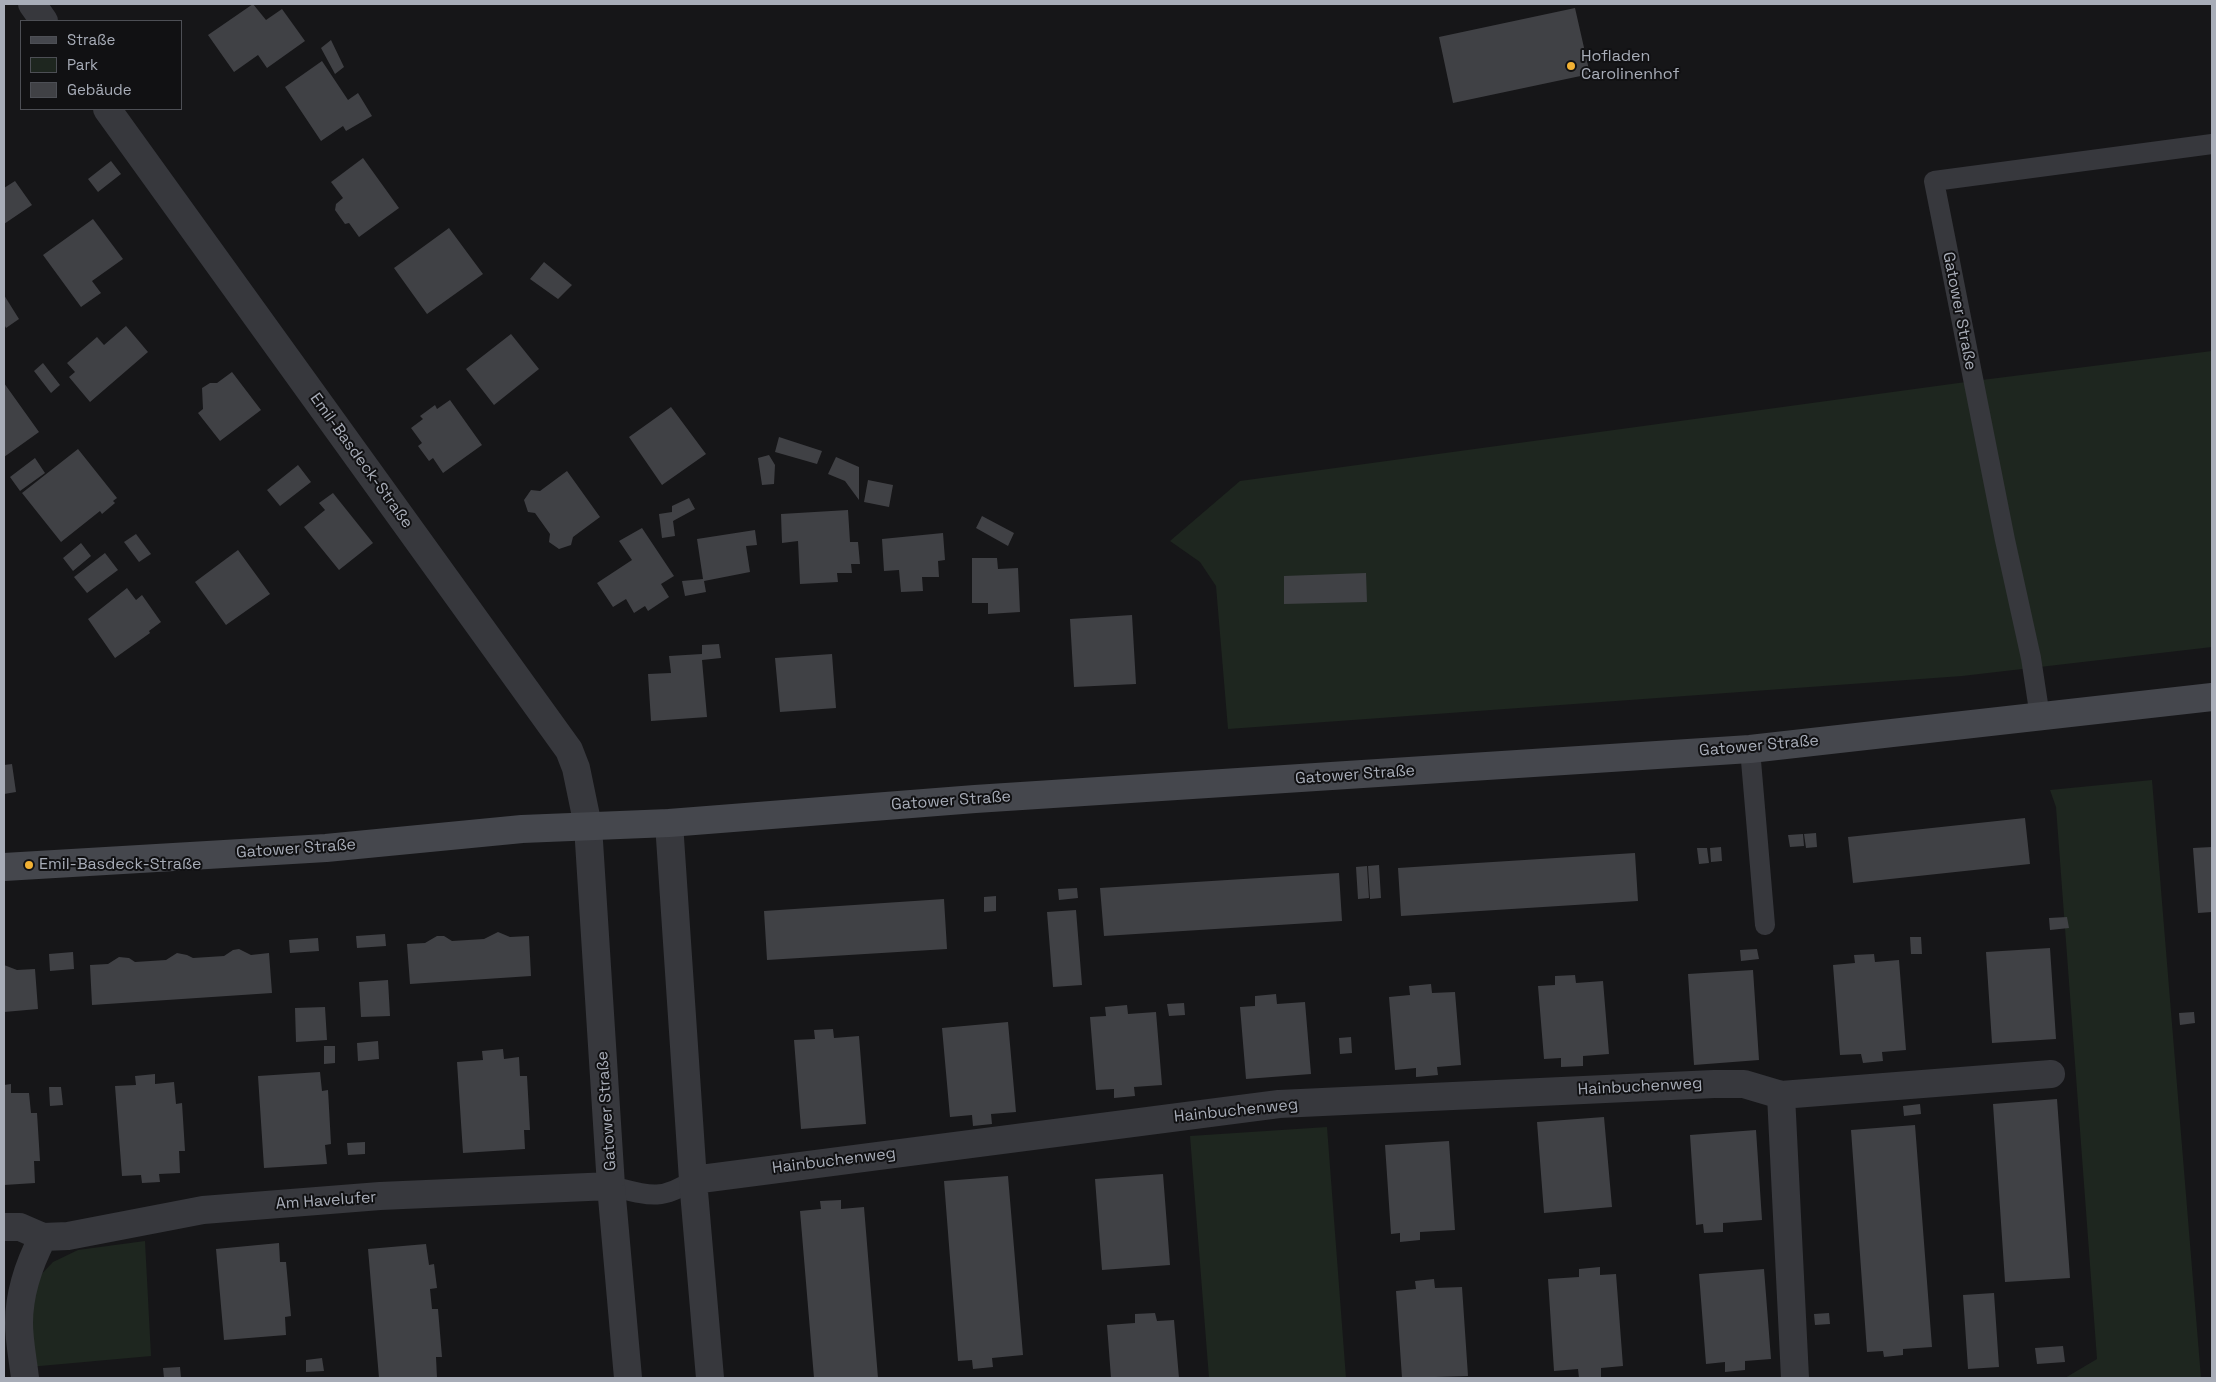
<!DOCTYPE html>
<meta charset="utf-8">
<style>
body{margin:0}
#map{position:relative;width:2216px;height:1382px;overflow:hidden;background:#161618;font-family:"Space Grotesk",sans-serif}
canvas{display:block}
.frame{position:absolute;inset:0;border:5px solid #a8adb8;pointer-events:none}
.legend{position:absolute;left:20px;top:20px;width:162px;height:90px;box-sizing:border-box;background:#111113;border:1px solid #4d4f55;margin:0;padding:6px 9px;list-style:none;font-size:15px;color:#a8adb8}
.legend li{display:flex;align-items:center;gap:10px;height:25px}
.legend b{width:25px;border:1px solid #4d4f55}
</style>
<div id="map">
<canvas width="2216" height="1382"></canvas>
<div class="frame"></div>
<ul class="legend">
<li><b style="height:6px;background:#45474d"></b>Straße</li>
<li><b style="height:14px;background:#1e261f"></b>Park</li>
<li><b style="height:14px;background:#404145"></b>Gebäude</li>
</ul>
</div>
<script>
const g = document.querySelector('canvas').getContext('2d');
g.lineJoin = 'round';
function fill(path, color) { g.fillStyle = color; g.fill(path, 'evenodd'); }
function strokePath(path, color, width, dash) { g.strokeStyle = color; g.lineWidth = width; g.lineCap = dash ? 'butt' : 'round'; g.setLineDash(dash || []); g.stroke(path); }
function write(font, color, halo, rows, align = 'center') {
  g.font = font + ' "Space Grotesk",sans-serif'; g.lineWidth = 4; g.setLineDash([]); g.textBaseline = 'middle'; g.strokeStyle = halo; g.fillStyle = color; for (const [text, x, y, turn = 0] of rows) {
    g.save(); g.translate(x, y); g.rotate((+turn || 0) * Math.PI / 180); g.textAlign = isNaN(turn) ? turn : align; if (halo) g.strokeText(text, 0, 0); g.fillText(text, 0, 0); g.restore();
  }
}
const green = new Path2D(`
 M 2212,351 L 2212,647 L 1962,676 L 1228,729 L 1216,586 L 1200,562 L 1170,541 L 1240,481 L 1966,382 Z
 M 2152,780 L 2201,1378 L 2065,1378 L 2097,1359 L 2056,807 L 2050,790 Z
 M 1327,1127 L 1346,1378 L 1209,1378 L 1190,1136 Z
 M 145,1241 L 151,1356 L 29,1367 L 35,1281 L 53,1262 L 78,1250 Z`);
const building = new Path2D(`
 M 253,4 L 266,20 L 282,9 L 305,41 L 267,68 L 258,55 L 234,72 L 208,35 Z
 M 1575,8 L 1590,74 L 1453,103 L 1439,37 Z
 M 331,40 L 344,67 L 335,74 L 321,48 Z
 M 322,61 L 348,100 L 358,93 L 372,116 L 346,131 L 343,126 L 321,141 L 285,87 Z
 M 363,158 L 399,208 L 359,237 L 349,223 L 345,224 L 335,210 L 336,204 L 343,198 L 331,182 Z
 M 111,161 L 121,174 L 98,192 L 88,179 Z
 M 15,181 L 32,205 L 4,224 L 4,188 Z
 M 93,219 L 123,259 L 92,281 L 101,293 L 81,307 L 43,255 Z
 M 449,228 L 483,274 L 427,314 L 394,268 Z
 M 544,262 L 572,285 L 558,299 L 530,279 Z
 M 4,295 L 19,319 L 6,328 L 4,324 Z
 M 126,326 L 148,352 L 90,402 L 69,377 L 75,372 L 67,363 L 97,337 L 104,345 Z
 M 511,334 L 539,369 L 494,405 L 466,369 Z
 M 43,363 L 60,385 L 51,393 L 34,371 Z
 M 232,372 L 261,410 L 220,441 L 198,413 L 203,409 L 202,388 L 210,383 L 217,383 Z
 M 4,383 L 39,432 L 4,457 Z
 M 450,400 L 482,445 L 443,473 L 433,458 L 429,461 L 418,446 L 422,443 L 411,428 L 423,419 L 420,416 L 435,405 L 437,409 Z
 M 671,407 L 706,454 L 662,485 L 629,437 Z
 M 779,437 L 822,451 L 817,464 L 775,452 Z
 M 78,449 L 117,498 L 113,501 L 115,503 L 102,514 L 100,511 L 61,542 L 22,493 Z
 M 769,455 L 775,465 L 774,484 L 762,485 L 758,458 Z
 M 836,457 L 859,467 L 859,500 L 845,481 L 828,474 Z
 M 35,458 L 45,473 L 20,491 L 10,477 Z
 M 298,465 L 311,482 L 280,506 L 267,490 Z
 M 567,471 L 600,517 L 573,537 L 571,545 L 559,549 L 549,542 L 550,534 L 535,513 L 528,512 L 524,500 L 531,490 L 540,491 Z
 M 868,480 L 893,485 L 889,507 L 864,502 Z
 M 333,493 L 373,543 L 339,570 L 304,527 L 325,510 L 319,503 Z
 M 689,498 L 695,509 L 673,521 L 675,536 L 662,538 L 659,514 L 672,512 L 672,506 Z
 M 848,510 L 850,542 L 858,542 L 860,564 L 851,564 L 852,573 L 837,573 L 838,582 L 800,584 L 798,541 L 782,543 L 781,514 Z
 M 982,516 L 1014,533 L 1008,546 L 976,528 Z
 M 642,528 L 674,576 L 661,584 L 669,597 L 648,611 L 645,606 L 634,613 L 626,599 L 613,607 L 597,583 L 632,560 L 619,541 Z
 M 755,530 L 757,545 L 746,546 L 750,572 L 704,581 L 706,592 L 685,596 L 682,581 L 703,579 L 697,539 Z
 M 943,533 L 945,560 L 938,561 L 939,577 L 922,577 L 923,591 L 901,592 L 899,570 L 884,571 L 882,539 Z
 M 136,534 L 151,554 L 139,562 L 124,542 Z
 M 81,543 L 91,556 L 73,571 L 63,558 Z
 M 238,550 L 270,594 L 226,625 L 195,582 Z
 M 105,553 L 118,570 L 87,593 L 74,577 Z
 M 972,558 L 997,558 L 998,569 L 1018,568 L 1020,612 L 988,614 L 988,603 L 972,603 Z
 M 1366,573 L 1367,602 L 1284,604 L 1284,576 Z
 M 127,588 L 136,600 L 142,595 L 161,622 L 149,631 L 150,633 L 115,658 L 88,619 Z
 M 1132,615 L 1136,684 L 1074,687 L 1070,619 Z
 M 719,644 L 721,658 L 702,660 L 707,717 L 651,721 L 648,674 L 671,673 L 669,656 L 702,654 L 702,645 Z
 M 832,654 L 836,708 L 780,712 L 775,658 Z
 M 12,764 L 16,792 L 4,794 L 4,765 Z
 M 2025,818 L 2030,864 L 1853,883 L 1848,837 Z
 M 1816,833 L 1817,847 L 1806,848 L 1804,834 Z
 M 1803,834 L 1804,846 L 1790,847 L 1788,835 Z
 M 1721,847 L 1722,861 L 1711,862 L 1710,848 Z
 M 2212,847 L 2212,912 L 2198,913 L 2193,848 Z
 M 1697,848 L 1707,848 L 1709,863 L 1699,864 Z
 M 1635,853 L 1638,901 L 1401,916 L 1398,868 Z
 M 1379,865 L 1381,898 L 1370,899 L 1368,866 Z
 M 1367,866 L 1369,898 L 1358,899 L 1356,867 Z
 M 1339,873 L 1342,921 L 1104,936 L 1100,888 Z
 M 1077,888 L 1078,898 L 1059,900 L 1058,889 Z
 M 996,896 L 996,911 L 984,912 L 984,897 Z
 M 944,899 L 947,949 L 767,960 L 764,911 Z
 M 1076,910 L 1082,985 L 1053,987 L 1047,912 Z
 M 2067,917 L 2069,928 L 2050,930 L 2049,918 Z
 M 498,932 L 510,937 L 529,936 L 531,976 L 410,984 L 407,944 L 425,943 L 437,936 L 444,936 L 452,941 L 484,939 Z
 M 385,934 L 386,946 L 357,948 L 356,936 Z
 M 1910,937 L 1921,937 L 1922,954 L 1911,954 Z
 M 318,938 L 319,951 L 290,953 L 289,940 Z
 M 2050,948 L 2056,1039 L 1992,1043 L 1986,952 Z
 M 239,949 L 251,955 L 269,953 L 272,993 L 92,1005 L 90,965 L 108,964 L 119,957 L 129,958 L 135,962 L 166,960 L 177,953 L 187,955 L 193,958 L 224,956 L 233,950 Z
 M 1757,949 L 1759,959 L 1741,961 L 1740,950 Z
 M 73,952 L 74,969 L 50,971 L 49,954 Z
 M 1874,954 L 1875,962 L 1899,960 L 1906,1050 L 1882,1052 L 1883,1061 L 1863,1063 L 1861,1054 L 1840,1055 L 1833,965 L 1855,963 L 1854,955 Z
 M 4,965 L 17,970 L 35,969 L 38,1009 L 4,1012 Z
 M 1753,970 L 1759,1060 L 1694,1065 L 1688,974 Z
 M 1575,975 L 1576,983 L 1603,981 L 1609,1054 L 1583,1056 L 1583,1066 L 1561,1067 L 1561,1058 L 1544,1059 L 1538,986 L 1555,985 L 1555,976 Z
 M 388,980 L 390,1016 L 361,1017 L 359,982 Z
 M 1431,984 L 1432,993 L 1455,992 L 1461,1065 L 1437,1067 L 1438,1075 L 1416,1077 L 1416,1068 L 1395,1070 L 1389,997 L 1410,995 L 1409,986 Z
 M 1276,994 L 1277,1004 L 1305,1002 L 1311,1074 L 1246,1079 L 1240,1007 L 1255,1006 L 1255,996 Z
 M 1184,1003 L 1185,1015 L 1169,1016 L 1167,1004 Z
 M 1127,1005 L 1128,1014 L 1156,1012 L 1162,1085 L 1134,1087 L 1135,1096 L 1114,1098 L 1114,1089 L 1096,1090 L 1090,1017 L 1106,1016 L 1105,1007 Z
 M 325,1007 L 327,1040 L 296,1042 L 295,1008 Z
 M 2194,1012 L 2195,1023 L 2180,1025 L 2179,1013 Z
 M 1008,1022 L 1016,1112 L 991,1114 L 992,1124 L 973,1126 L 972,1115 L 950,1117 L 942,1028 Z
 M 833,1029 L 834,1038 L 859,1036 L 866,1124 L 801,1129 L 794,1040 L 815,1039 L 814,1030 Z
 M 1351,1037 L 1352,1053 L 1340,1054 L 1339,1038 Z
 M 378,1041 L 379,1059 L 358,1061 L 357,1043 Z
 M 324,1046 L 335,1046 L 335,1063 L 324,1064 Z
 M 503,1049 L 504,1059 L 519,1057 L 520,1076 L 527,1076 L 530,1130 L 524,1130 L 525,1149 L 463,1153 L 457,1062 L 483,1060 L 482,1051 Z
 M 320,1072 L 322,1091 L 328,1090 L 331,1144 L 325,1145 L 327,1164 L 264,1168 L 258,1076 Z
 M 155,1074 L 155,1084 L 174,1082 L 176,1104 L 182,1103 L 185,1151 L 179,1151 L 180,1173 L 159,1174 L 160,1182 L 142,1183 L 141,1175 L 122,1176 L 115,1086 L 136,1085 L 135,1076 Z
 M 11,1084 L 11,1093 L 29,1093 L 31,1113 L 37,1113 L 40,1161 L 34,1161 L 35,1183 L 4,1185 L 4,1085 Z
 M 49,1087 L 61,1087 L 63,1105 L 50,1106 Z
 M 2057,1099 L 2070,1278 L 2005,1282 L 1993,1104 Z
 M 1920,1104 L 1921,1114 L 1904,1116 L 1903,1106 Z
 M 1604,1117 L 1612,1207 L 1544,1213 L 1537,1122 Z
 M 1915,1125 L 1932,1347 L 1903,1349 L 1903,1355 L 1884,1357 L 1883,1351 L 1867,1352 L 1851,1130 Z
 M 1756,1130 L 1762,1220 L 1723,1223 L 1723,1232 L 1704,1233 L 1703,1224 L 1696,1225 L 1690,1135 Z
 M 1449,1141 L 1455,1230 L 1420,1232 L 1420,1240 L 1400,1242 L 1400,1233 L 1391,1234 L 1385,1145 Z
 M 365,1142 L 365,1154 L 348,1155 L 347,1143 Z
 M 1163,1174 L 1170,1265 L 1102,1270 L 1095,1179 Z
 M 1008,1176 L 1023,1355 L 992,1358 L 993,1367 L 973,1369 L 972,1360 L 958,1361 L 944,1181 Z
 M 841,1200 L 841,1209 L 864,1207 L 878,1378 L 814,1378 L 800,1211 L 821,1209 L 820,1201 Z
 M 279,1243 L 280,1262 L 286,1262 L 291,1316 L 285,1317 L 286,1335 L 224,1340 L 216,1249 Z
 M 426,1244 L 429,1265 L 434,1264 L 437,1288 L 430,1289 L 432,1309 L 438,1309 L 442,1357 L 436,1357 L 437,1378 L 379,1378 L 368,1249 Z
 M 1600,1267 L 1600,1275 L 1616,1274 L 1623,1366 L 1601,1368 L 1601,1377 L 1579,1378 L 1578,1369 L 1554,1371 L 1548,1279 L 1579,1277 L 1579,1269 Z
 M 1764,1269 L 1771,1359 L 1745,1361 L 1745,1370 L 1725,1372 L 1725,1362 L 1706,1364 L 1699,1274 Z
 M 1434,1279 L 1435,1288 L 1462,1287 L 1468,1376 L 1402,1378 L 1396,1291 L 1416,1289 L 1415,1281 Z
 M 1994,1293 L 1999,1367 L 1968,1369 L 1963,1295 Z
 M 1155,1313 L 1157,1321 L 1174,1320 L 1179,1378 L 1111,1378 L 1107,1325 L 1135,1323 L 1135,1314 Z
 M 1829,1313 L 1830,1324 L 1815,1325 L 1814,1314 Z
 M 2063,1346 L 2065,1362 L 2037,1364 L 2035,1348 Z
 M 322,1358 L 324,1371 L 306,1372 L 306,1360 Z
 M 180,1367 L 181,1378 L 164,1378 L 163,1368 Z`);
const lane = new Path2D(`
 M 2040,717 L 2031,658 L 2005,540 L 1934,181 L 2212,144
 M 1750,749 L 1765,925
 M 611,1186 C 647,1195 660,1202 693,1180`);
const street = new Path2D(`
 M 32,4 L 44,21
 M 107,109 L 569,750 L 576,768 L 588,826 L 611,1186 L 628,1378
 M 669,823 L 693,1180 L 710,1378
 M 1781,1095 L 1795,1378
 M 693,1180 L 1279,1104 L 1714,1084 L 1744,1084 L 1781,1095 L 2051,1074
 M 4,1227 L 20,1227 L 43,1237 L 68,1236 L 203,1210 L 380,1196 L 611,1186
 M 25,1378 C 23,1360 19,1341 19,1323 C 19,1294 30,1262 43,1237`);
const secondary = new Path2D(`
 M 4,867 L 326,848 L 522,829 L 669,823 L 975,799 L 1750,749 L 2212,697`);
const markers = [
 [1571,66,5,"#f2b134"],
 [29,865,5,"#f2b134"]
];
const poiNames = [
 ["Hofladen",1581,57],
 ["Carolinenhof",1581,75],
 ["Emil-Basdeck-Straße",39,865]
];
const streetNames = [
 ["Gatower Straße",1959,311,79],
 ["Emil-Basdeck-Straße",361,461,54],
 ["Gatower Straße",1759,746,-5],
 ["Gatower Straße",1355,775,-4],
 ["Gatower Straße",951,801,-4],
 ["Gatower Straße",296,849,-4],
 ["Hainbuchenweg",1640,1087,-3],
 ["Gatower Straße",607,1111,-94],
 ["Hainbuchenweg",1236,1111,-6],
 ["Hainbuchenweg",834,1161,-7],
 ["Am Havelufer",326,1201,-4]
];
fill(green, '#1e261f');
fill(building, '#404145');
strokePath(lane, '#37383d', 20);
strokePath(street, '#37383d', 28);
strokePath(secondary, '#45474d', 28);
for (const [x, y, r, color] of markers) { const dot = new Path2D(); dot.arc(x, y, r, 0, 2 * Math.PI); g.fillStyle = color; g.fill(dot); strokePath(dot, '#111113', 2); }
write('16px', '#a8adb8', '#111113', poiNames, 'left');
write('16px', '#a8adb8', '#111113', streetNames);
</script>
